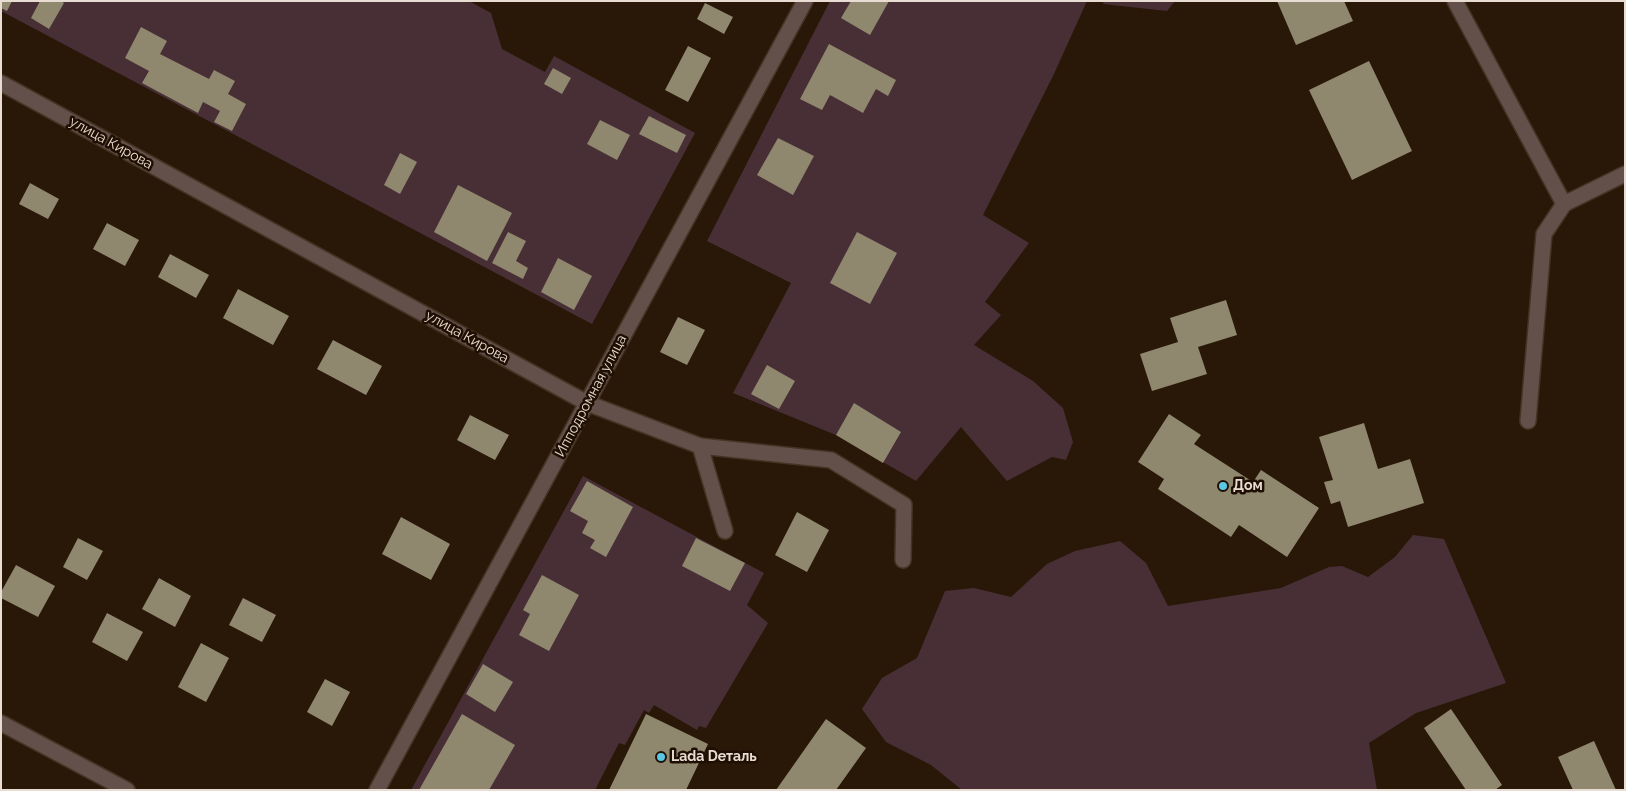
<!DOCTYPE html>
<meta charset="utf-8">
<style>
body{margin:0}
#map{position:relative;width:1626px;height:791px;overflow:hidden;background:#291808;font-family:Raleway,sans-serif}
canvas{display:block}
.frame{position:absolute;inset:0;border:2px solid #e9ddd3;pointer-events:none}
</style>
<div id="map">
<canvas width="1626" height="791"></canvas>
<div class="frame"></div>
</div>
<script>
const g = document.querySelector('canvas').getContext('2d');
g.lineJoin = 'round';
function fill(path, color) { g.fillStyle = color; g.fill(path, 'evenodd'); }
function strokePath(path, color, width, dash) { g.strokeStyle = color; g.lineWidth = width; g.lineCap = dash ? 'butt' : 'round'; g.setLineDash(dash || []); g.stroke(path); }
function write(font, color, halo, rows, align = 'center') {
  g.font = font + ' Raleway,sans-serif'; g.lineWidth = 5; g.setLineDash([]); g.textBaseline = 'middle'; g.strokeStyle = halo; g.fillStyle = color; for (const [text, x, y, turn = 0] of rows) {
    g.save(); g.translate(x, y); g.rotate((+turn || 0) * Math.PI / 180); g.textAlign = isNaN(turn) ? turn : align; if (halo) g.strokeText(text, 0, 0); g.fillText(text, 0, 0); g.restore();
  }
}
const green = new Path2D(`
 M 1,1 L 469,1 L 491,13 L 502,49 L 545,72 L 554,56 L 695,133 L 592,324 L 1,11 Z
 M 830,1 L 1087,1 L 1053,76 L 983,215 L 1029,243 L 985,302 L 1001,315 L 974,345 L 1033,381 L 1063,408 L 1073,442 L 1066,460 L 1052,457 L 1007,481 L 961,427 L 916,481 L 836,435 L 733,393 L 791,283 L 707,241 Z
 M 1104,1 L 1175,1 L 1167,11 L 1103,4 Z
 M 583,476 L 764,573 L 747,605 L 768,623 L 706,728 L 699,726 L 697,730 L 654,705 L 649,713 L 644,710 L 625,745 L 619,743 L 595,790 L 411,790 Z
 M 1413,535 L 1444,539 L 1506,683 L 1416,713 L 1369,743 L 1377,790 L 962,790 L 931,765 L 886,742 L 862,709 L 882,678 L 917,658 L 945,591 L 974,588 L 1011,597 L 1047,564 L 1075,551 L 1120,541 L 1146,563 L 1168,606 L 1281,588 L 1329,567 L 1342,566 L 1368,577 L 1395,557 Z`);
const building = new Path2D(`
 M 1,1 L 12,1 L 7,11 L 1,8 Z
 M 40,1 L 61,1 L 64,3 L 49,29 L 31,18 Z
 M 851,1 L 889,1 L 870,35 L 841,18 Z
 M 1277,1 L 1344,1 L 1353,21 L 1296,45 Z
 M 705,3 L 733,17 L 724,34 L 697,19 Z
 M 141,27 L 167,41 L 160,54 L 209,79 L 214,70 L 235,81 L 228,94 L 246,104 L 232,131 L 214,122 L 220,111 L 203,102 L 198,113 L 142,83 L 149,71 L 125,58 Z
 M 829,44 L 896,80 L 888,96 L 876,89 L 863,113 L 830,95 L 822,110 L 800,99 Z
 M 688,46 L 711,58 L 688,102 L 665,90 Z
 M 1369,61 L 1412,151 L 1352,180 L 1309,90 Z
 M 553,68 L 571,78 L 562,94 L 544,84 Z
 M 649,116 L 686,135 L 677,153 L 639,134 Z
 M 600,120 L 630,135 L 617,160 L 587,144 Z
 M 778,138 L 814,156 L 793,195 L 757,175 Z
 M 400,153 L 417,162 L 400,194 L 384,185 Z
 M 30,183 L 59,199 L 48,219 L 19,204 Z
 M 458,185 L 512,213 L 487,261 L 434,232 Z
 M 107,223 L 139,240 L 125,266 L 93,249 Z
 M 508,232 L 526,241 L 516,261 L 528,268 L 523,279 L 492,263 Z
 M 857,232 L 897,253 L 870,304 L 830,283 Z
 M 170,254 L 209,275 L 196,298 L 158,277 Z
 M 558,258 L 592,276 L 574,310 L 541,292 Z
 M 238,289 L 289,316 L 273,345 L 223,318 Z
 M 1226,300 L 1237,335 L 1198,347 L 1207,374 L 1152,391 L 1140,354 L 1178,342 L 1170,318 Z
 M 678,317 L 705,330 L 687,365 L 660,352 Z
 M 333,340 L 382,366 L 366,395 L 317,369 Z
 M 767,365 L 795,381 L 779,409 L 751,394 Z
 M 854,403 L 901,432 L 883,463 L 836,435 Z
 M 1169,414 L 1201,435 L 1194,444 L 1253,482 L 1261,470 L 1319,508 L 1287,557 L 1239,525 L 1231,537 L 1158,489 L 1164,479 L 1138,462 Z
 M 470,415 L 509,435 L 495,460 L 457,440 Z
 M 1364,423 L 1378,469 L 1410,459 L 1424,503 L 1348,527 L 1340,501 L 1331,504 L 1324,482 L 1333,480 L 1319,437 Z
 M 587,481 L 633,507 L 606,557 L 590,548 L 595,540 L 582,533 L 588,521 L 570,511 Z
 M 797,512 L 829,530 L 807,572 L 775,555 Z
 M 401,517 L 450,544 L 431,580 L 382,554 Z
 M 78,538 L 103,551 L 87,580 L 63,567 Z
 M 696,538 L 745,563 L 730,591 L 682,566 Z
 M 16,565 L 55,586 L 38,617 L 1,598 L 1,592 Z
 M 542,575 L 579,595 L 549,651 L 519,635 L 530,614 L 523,610 Z
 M 159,578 L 191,596 L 175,627 L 142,609 Z
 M 243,598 L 276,615 L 262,642 L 229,625 Z
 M 107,613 L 143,632 L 127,661 L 92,642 Z
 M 201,643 L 229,658 L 206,702 L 178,687 Z
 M 483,664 L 513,682 L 495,712 L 466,694 Z
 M 325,679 L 350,692 L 332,726 L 307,712 Z
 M 1451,709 L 1502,785 L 1495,790 L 1466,790 L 1424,728 Z
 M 462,714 L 515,745 L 489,790 L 419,790 Z
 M 646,714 L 708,744 L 686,790 L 609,790 Z
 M 826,719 L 866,748 L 836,790 L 776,790 Z
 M 1594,741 L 1616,790 L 1573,790 L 1558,757 Z`);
const lane = new Path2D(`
 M 1528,421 L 1544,234 L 1564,204
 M 700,446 L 725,531`);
const street = new Path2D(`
 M 1455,1 L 1564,204 L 1625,174
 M 1,83 L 587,403 L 700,446 L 831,460 L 904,505 L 903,560
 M 1,723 L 127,790
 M 377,790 L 805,1`);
const markers = [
 [1223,486,5,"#5ac8e5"],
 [661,757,5,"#5ac8e5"]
];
const streetNames = [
 ["улица Кирова",111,143,29],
 ["улица Кирова",467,337,29],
 ["Ипподромная улица",591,396,-62]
];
const poiNames = [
 ["Дом",1233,486],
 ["Lada Dеталь",671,757]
];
fill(green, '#482f36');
fill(building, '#8f886e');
strokePath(lane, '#443424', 18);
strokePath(street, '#443424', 18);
strokePath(lane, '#63504b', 15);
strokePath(street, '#63504b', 15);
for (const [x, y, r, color] of markers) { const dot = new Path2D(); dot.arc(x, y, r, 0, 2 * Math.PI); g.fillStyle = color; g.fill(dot); strokePath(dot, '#1f0f02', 2); }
write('14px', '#e9ddd3', '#1f0f02', streetNames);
write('bold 14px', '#e9ddd3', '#1f0f02', poiNames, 'left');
</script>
